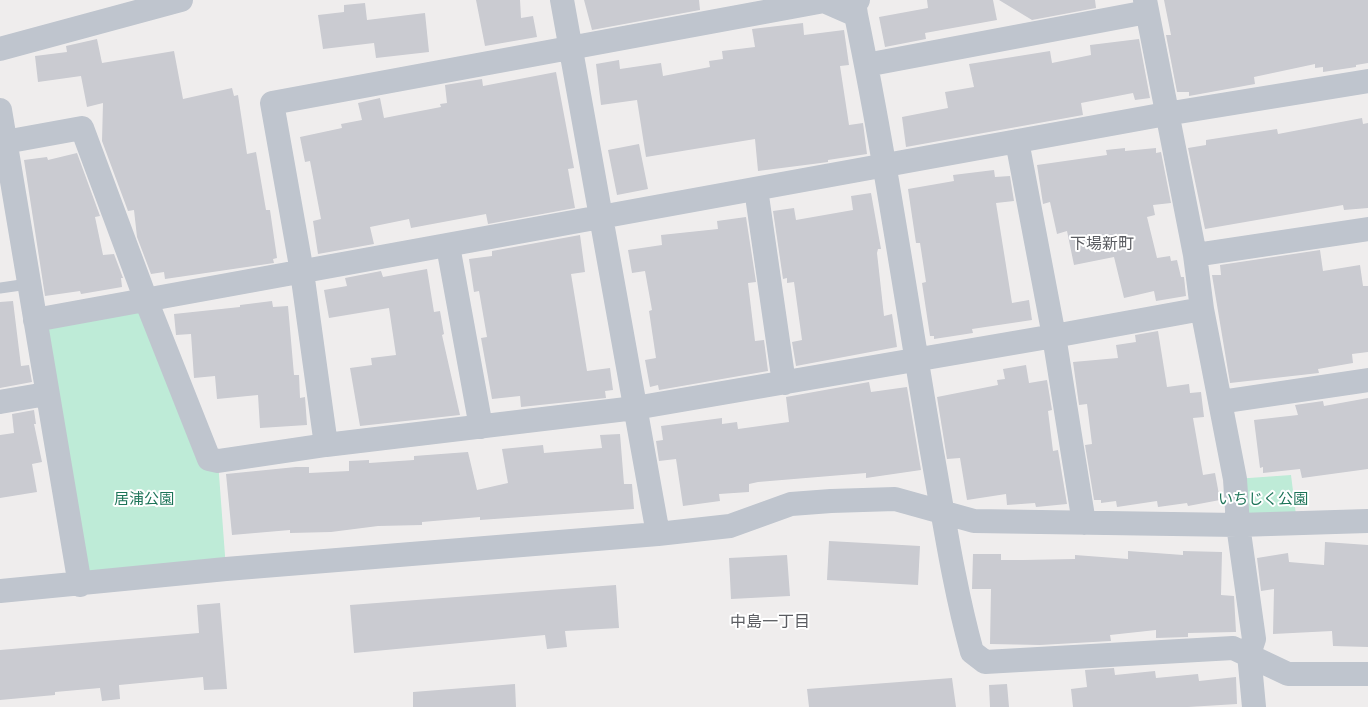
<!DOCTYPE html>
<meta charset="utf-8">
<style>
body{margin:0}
canvas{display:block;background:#efeded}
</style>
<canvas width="1368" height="707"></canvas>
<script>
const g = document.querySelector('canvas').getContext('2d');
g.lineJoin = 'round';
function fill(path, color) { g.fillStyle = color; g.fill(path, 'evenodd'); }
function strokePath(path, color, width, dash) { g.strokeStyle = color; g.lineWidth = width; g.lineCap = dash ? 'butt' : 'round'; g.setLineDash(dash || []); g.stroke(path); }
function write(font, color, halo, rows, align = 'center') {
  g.font = font + ' "Roboto Condensed","Noto Sans JP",sans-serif'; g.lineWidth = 4; g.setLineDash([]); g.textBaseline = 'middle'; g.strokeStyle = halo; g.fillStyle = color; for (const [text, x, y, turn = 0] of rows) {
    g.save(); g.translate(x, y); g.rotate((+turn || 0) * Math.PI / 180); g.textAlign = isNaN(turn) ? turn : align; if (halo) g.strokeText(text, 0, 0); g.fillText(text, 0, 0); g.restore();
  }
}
const green = new Path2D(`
 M 146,300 L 218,461 L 226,569 L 80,585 L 35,320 Z
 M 1291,475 L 1297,523 L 1238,525 L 1235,479 Z`);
const building = new Path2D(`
 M 476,0 L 520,0 L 521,18 L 533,16 L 537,37 L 485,46 Z
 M 584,0 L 699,0 L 700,10 L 592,30 Z
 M 927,0 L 993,0 L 997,20 L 925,33 L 926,39 L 885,47 L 879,17 L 928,8 Z
 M 999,0 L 1095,0 L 1096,8 L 1032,20 Z
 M 1164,0 L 1368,0 L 1368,63 L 1356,65 L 1356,67 L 1323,72 L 1323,67 L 1315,68 L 1315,64 L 1254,77 L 1255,84 L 1189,96 L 1189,92 L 1177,92 L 1166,35 L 1171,35 Z
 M 365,3 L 367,20 L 425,13 L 429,52 L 376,58 L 374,43 L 323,49 L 318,15 L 344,12 L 344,5 Z
 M 803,23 L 804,35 L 844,30 L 849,65 L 840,66 L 849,125 L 863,123 L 867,154 L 828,160 L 828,162 L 813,164 L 758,171 L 755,139 L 646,157 L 637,100 L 601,105 L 596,64 L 619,60 L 620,69 L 661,63 L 663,76 L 710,67 L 709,61 L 723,59 L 722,51 L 755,47 L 752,29 Z
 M 97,39 L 102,63 L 174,51 L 183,99 L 232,88 L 234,96 L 238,95 L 247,154 L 256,152 L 266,210 L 270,210 L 277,258 L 273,259 L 274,263 L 165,279 L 164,272 L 151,274 L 137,237 L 134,210 L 128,211 L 102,141 L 103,103 L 87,107 L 81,76 L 38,82 L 35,56 L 67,52 L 66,46 Z
 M 1139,39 L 1150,98 L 1135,100 L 1133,93 L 1081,103 L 1083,115 L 906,147 L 902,117 L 948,108 L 945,92 L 974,87 L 969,64 L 1050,51 L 1052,63 L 1091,55 L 1090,45 Z
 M 556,72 L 574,168 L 568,169 L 575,208 L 488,224 L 486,214 L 411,228 L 409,219 L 370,227 L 374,244 L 318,254 L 313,221 L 321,219 L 310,161 L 305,162 L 300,137 L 342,128 L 341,124 L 362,120 L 358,103 L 380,98 L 384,118 L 441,107 L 440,104 L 447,103 L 445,85 L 482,79 L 483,86 Z
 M 1362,118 L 1363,124 L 1368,123 L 1368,208 L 1344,210 L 1343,205 L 1205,229 L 1188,148 L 1206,145 L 1206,140 L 1277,129 L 1278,134 Z
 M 639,144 L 648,189 L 617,195 L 608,150 Z
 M 1125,148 L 1125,151 L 1156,148 L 1156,153 L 1161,152 L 1171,203 L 1153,205 L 1155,215 L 1147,217 L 1157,258 L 1170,256 L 1171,261 L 1177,260 L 1181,277 L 1184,277 L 1186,296 L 1156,301 L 1154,291 L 1124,298 L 1114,257 L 1074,265 L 1067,231 L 1057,234 L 1050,202 L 1043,204 L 1037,165 L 1107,155 L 1106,150 Z
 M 77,153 L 100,216 L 95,217 L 103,255 L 114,254 L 123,278 L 121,278 L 122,287 L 81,294 L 80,291 L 45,296 L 24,160 L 47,157 L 48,160 Z
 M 994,170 L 995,177 L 1010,176 L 1014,201 L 996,203 L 1012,303 L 1029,300 L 1032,320 L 972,329 L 973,333 L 934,339 L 934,336 L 930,336 L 922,283 L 926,282 L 920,243 L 916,243 L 908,189 L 954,181 L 953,175 Z
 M 871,193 L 881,249 L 878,249 L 877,253 L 884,316 L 892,314 L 897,347 L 796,366 L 792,342 L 802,340 L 794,282 L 787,283 L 787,278 L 783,279 L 773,211 L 794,208 L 796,220 L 853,210 L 851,196 Z
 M 746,217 L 756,282 L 748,283 L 755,341 L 764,340 L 768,371 L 659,390 L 658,385 L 650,387 L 645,360 L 656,358 L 649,311 L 652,310 L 645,271 L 632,273 L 628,250 L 662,245 L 661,235 L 718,229 L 717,221 Z
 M 580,235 L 585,272 L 571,274 L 587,371 L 610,368 L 613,390 L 605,391 L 606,398 L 521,407 L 520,396 L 492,399 L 481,338 L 487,337 L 479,291 L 474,292 L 469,259 L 492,256 L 492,251 Z
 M 1320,250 L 1323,271 L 1360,265 L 1363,286 L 1368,286 L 1368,352 L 1352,354 L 1353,363 L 1318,369 L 1319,373 L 1230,383 L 1212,275 L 1221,275 L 1220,265 Z
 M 427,269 L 434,312 L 440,311 L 444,334 L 442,335 L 460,415 L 360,426 L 350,368 L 372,365 L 371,358 L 396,355 L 389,308 L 329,318 L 324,290 L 347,286 L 345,278 L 381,271 L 383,277 Z
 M 13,301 L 21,366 L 29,365 L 32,382 L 0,388 L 0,302 Z
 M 272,301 L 273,307 L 288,306 L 294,375 L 299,375 L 300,398 L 305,397 L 307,425 L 260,428 L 258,395 L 217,399 L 215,376 L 194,378 L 191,334 L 176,335 L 174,314 L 240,307 L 240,305 Z
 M 1158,331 L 1167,387 L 1189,384 L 1190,393 L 1201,392 L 1204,417 L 1193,418 L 1203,475 L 1215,473 L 1220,500 L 1188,506 L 1187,503 L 1158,507 L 1157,501 L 1117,507 L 1116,501 L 1101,503 L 1101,500 L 1094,500 L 1085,445 L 1092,444 L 1087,404 L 1079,405 L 1073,362 L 1118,358 L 1116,345 L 1136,342 L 1135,335 Z
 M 1026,365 L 1029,383 L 1047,380 L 1052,410 L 1048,411 L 1053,451 L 1058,450 L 1067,504 L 1036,507 L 1035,503 L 1007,505 L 1006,494 L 967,500 L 960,458 L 947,459 L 937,397 L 998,385 L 997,380 L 1005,379 L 1003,369 Z
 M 869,382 L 871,392 L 907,387 L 921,470 L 866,478 L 866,473 L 758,482 L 749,484 L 749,492 L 719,494 L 720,501 L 683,506 L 676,459 L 659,461 L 656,441 L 663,440 L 661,426 L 722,418 L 722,424 L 737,422 L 738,429 L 789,422 L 786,397 Z
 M 1368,398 L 1368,469 L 1302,478 L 1300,469 L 1263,473 L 1263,467 L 1260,468 L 1254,420 L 1298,415 L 1295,405 L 1323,401 L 1324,406 Z
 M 34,410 L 36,424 L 34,424 L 42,462 L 32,464 L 37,492 L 0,498 L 0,435 L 14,433 L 12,414 Z
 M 620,434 L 624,484 L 632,484 L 634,509 L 480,520 L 480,517 L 422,522 L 422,525 L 378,526 L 331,532 L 290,533 L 290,530 L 232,535 L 226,474 L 296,467 L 309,467 L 309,473 L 349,471 L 349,461 L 369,460 L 369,463 L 414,460 L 414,456 L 468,452 L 477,490 L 508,483 L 502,449 L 543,445 L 544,453 L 602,448 L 600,435 Z
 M 829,541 L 920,546 L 918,585 L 827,580 Z
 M 1325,542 L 1368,545 L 1368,647 L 1333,646 L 1332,631 L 1273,634 L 1274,589 L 1261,591 L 1257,558 L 1288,553 L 1289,562 L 1324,565 Z
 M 1128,551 L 1183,555 L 1183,551 L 1222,552 L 1221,595 L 1234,596 L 1236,632 L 1188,633 L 1188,637 L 1156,638 L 1156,630 L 1110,635 L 1111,641 L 1040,645 L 990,644 L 991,589 L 972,589 L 973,554 L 1001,554 L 1001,560 L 1023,560 L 1075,559 L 1075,555 L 1128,559 Z
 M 787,555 L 790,596 L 731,599 L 729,558 Z
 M 616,585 L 619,628 L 565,631 L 567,647 L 547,649 L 545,635 L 354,653 L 350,605 Z
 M 220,603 L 227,689 L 204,690 L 203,677 L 119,685 L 120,699 L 102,701 L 100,688 L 55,692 L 55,695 L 0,700 L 0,650 L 199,633 L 197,605 Z
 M 1114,668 L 1115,675 L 1155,671 L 1156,678 L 1198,674 L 1199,681 L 1236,677 L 1237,704 L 1188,707 L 1073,707 L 1071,689 L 1087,687 L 1085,670 Z
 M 952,678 L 956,707 L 809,707 L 807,689 Z
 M 515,684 L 516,707 L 413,707 L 413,692 Z
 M 1007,684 L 1009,707 L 990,707 L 989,685 Z`);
const lane = new Path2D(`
 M 0,288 L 28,284`);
const street = new Path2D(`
 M 562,0 L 658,534
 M 858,0 L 854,1 L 856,15 C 886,160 907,306 932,452 C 944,519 954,587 972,652 L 985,662 L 1233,648 L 1288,674 L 1368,674
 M 1145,0 L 1195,255 L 1202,309 L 1235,479 L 1238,525 L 1254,639 L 1249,654 L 1254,707
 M 0,49 L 181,0
 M 866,65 L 1147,12
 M 0,110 L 80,585
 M 1017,141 L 1054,336 L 1084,523
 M 5,142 L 82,128 L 146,300 L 209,459 L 218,461 L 326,445 L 635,408 L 1054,336 L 1202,309
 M 756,189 L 784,383
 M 448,246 L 481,427
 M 1195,255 L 1368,229
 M 35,320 L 1166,114 L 1368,81
 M 0,402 L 46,394
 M 1220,402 L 1368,380
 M 326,445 L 302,272 L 272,103 L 824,1 L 856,15
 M 0,591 L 226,569 L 658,534 L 730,526 L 791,504 L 831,501 L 895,499 L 974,521 L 1238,525 L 1368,521`);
const parkNames = [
 ["居浦公園",144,500],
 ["いちじく公園",1263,500]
];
const neighbourhoodNames = [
 ["下場新町",1102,245],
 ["中島一丁目",770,623]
];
fill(green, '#beebd7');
fill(building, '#cacbd1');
strokePath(lane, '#bfc5ce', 11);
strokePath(street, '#bfc5ce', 24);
write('15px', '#1d7458', '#fff', parkNames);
write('16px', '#5a5c61', '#fff', neighbourhoodNames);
</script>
